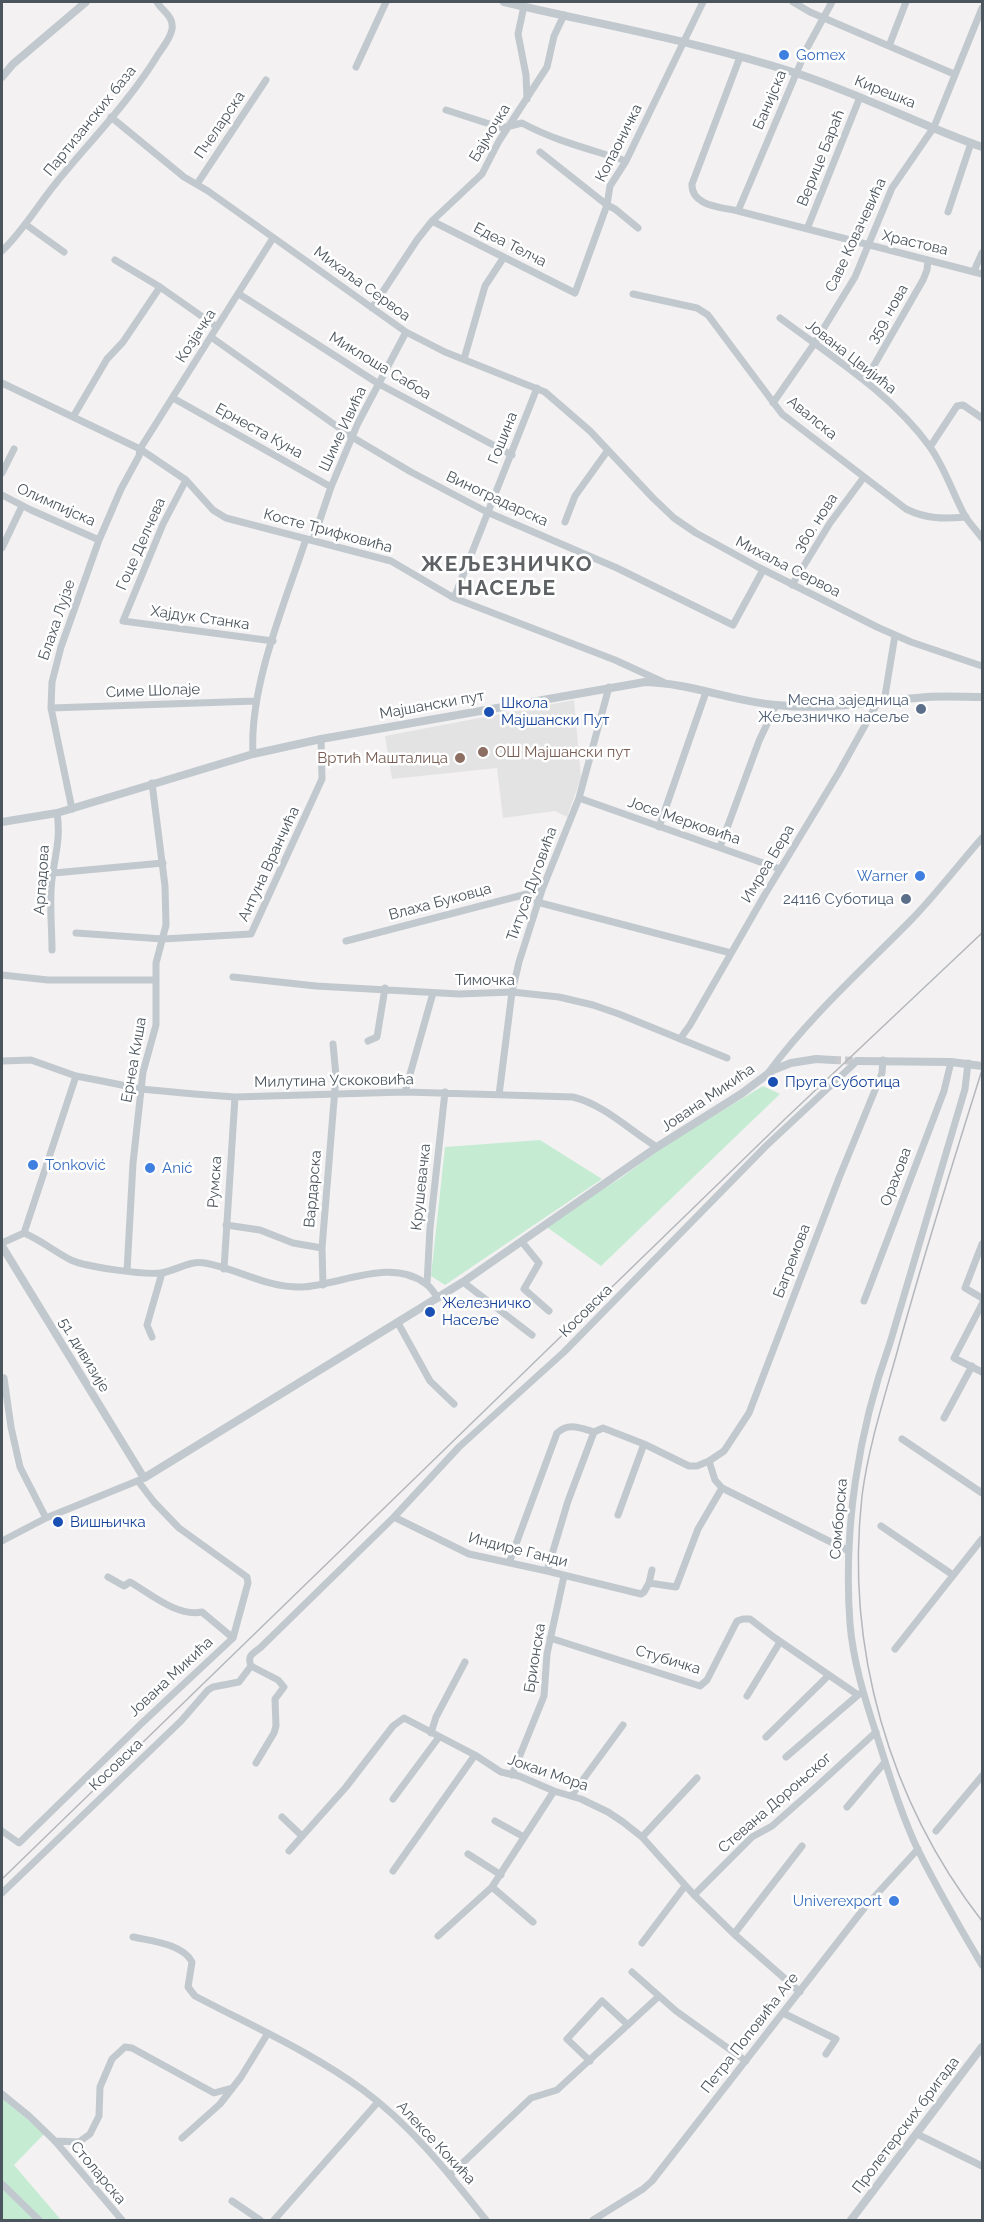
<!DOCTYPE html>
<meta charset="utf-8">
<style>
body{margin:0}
#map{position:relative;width:984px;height:2222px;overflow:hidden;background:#f3f1f2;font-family:Raleway,sans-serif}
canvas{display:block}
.frame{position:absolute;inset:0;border:3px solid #4b555d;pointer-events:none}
</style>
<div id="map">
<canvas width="984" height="2222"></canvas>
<div class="frame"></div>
</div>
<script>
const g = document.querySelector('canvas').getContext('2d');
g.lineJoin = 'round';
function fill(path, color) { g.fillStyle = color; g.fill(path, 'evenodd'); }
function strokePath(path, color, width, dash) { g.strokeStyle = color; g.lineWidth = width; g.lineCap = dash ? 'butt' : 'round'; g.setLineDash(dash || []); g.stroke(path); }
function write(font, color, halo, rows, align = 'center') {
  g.font = font + ' Raleway,sans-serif'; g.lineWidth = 5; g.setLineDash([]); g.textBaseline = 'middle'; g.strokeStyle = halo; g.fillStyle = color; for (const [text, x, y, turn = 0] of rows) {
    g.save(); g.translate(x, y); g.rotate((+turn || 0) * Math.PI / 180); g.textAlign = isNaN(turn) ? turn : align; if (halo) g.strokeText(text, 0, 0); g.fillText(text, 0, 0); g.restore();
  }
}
const education = new Path2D(`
 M 574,700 L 581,778 L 567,817 L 555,811 L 503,818 L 497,768 L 392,779 L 385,736 Z`);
const green = new Path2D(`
 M 763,1086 L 780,1094 L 601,1266 L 544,1225 L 621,1178 L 667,1144 Z
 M 540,1140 L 602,1179 L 445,1285 L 431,1276 L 445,1147 Z
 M 2,2097 L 44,2134 L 14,2165 L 61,2220 L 2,2220 Z`);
const tertiaryTunnel = new Path2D(`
 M 833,1060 L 857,1061`);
const minor = new Path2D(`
 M 793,2 L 810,12 L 954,74
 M 524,6 L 518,34 L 526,75 L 527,99
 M 889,46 L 906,2
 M 740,57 L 692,184 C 691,206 721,207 738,211 L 982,274
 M 356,67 L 386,2
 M 446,110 L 502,128 L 522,123 C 555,141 590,149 626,161
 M 111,117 L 184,177 L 208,191 L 406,332 L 445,352 L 545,392 L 590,431 L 653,498 L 674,518 L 696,533 L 758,567 L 877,627 L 911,642 L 982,666
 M 540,152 L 607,205 L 615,209 L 638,228
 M 197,184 L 266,80
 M 738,211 L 807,48 L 832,2
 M 948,212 L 971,143
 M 432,221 L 575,293 L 607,205 L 610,186 L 626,161 L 703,2
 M 25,224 L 64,252
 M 807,229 L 860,97
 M 2,251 C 23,231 38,205 56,183 C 91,140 131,100 159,53 C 164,46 171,37 172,29 C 174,16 162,11 157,2
 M 115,260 L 160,287 L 217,327
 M 974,271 L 982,253
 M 239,294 L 379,384 L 512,455
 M 633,294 L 697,308 L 708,315 L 782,414 L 906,509 C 926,519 944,519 966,517
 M 372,308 L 417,240 L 432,221 L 482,174 L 499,141 L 547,67 L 554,36 L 564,15
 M 780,318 C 832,357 891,393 930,447 C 945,468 953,494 965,516 C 970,524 977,531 982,538
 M 211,337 L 352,437 L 411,472 L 487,512 L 617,568 L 733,625 L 763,570
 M 464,359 L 485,286 L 504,257
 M 865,381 L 923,280 L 927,270 L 928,260
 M 2,383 L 140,449 L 186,480 L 213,510 L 226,518 L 391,561 L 454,598 L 615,660 L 663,682
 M 173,398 L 331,487
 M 773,403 L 814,344 L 855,277 L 892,188 L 934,127 L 982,8
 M 73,417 L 107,359 L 123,342 L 160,287
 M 930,447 L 957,406 L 963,405 L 982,418
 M 2,473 L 14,449
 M 186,480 L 163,524 L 123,621 L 273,641
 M 2,495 L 31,510 L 99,540
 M 565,522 L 575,496 L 608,450
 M 313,540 L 331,487 L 358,423 L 406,332
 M 2,548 L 22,506
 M 792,585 L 830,523 L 864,477
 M 454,598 L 537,388
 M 884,702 L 895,635
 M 51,708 L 256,701
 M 253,754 C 249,686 285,603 306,539
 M 579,798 L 780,869
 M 72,809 L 51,708 L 52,682 L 61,647 L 99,540 L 121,489 L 139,456 L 140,449 L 273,238
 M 659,827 L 706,692
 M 720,847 L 759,741 L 776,705
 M 54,873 L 163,863
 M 537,902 L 731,953
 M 76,933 L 163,939 L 251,934 L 322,779 L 321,739
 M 346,941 L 542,890
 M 52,950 C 52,927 49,902 52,879 C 55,855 61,838 57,813
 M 2,975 L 48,980 L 156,980
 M 233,977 L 316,986 L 459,994 L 512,992 L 559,997 L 593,1005 L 619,1014 L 727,1058
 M 680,1039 L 690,1025 L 764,896 L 839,772 L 878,702
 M 368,1041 L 377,1037 L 385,988
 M 2,1061 L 31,1060 L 76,1076 L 102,1081 L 141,1089 L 194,1094 L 235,1097 L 405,1092 L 573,1097 C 605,1105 629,1130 657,1147
 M 968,1063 L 965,1089 L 890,1343 C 858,1432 843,1529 850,1624 C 853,1660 864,1696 875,1730 C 888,1770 900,1812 918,1850 C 938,1890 960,1928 982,1965
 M 768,1073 C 810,1016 864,968 913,918 C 937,893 959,864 982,838
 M 405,1092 L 433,993
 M 499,1095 L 512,992 L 519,962 L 542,890 L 579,798 L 609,687
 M 226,1225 L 260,1230 L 293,1243 L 322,1248
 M 24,1233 L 76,1076
 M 522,1242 L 539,1263 L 524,1289 L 549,1311
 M 2,1243 L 24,1233 C 41,1240 55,1252 71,1260 C 86,1267 144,1275 161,1273 C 176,1271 189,1260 205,1263 C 239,1269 266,1288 302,1287 C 341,1285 391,1257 426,1284 C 431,1287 434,1293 438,1298
 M 982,1244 L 965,1288 L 982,1298
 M 224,1269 L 235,1097
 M 127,1271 L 133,1163 L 143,1072 L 156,1025 L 156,963 L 166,925 L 165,886 L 152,783
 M 463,1282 L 532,1335
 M 427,1284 L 430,1228 L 445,1092
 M 323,1285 L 322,1248 L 336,1076 L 333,1044
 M 864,1301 L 944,1091 L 951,1062
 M 982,1304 L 954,1358 L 982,1372
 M 398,1323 L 430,1381 L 454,1404
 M 152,1337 L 147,1325 L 162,1273
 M 2,1379 L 4,1378 L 11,1427 L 20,1467 L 46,1518
 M 944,1418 L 972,1366
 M 594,1432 L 603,1428 L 644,1444 L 689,1466 L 697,1466 L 709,1461 L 715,1480 L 722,1488 L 849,1551
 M 902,1439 L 982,1493
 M 709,1461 L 724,1451 L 749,1413 L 839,1178 L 882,1073 L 883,1060
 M 618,1515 L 644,1444
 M 394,1517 L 469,1554 L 547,1571 L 641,1594 L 644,1592 L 649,1583 L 676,1587 L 698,1529 L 722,1488
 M 881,1526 L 953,1575
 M 2,1541 L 46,1518 L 142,1479
 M 509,1563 L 557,1433 C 569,1422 580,1428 594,1432
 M 547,1571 L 568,1501 L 594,1432
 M 108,1577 L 124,1586 L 130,1582 C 151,1594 177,1617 202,1612 L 233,1638
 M 649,1583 L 652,1570
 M 550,1638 L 700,1686 L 707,1680 L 737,1621 L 743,1619 L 750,1619 L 775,1638 L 858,1695 L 863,1692
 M 895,1649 L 982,1539
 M 747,1696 L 780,1642
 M 431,1733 L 436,1717 L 465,1662
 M 766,1737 L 829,1675
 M 786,1757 L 858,1695
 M 256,1763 L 274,1733 L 276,1726 L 275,1699 L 284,1687 L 278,1680 L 251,1666 C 247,1656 252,1654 260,1648 L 394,1517 L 459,1447 L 564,1352 L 766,1146 L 857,1061
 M 512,1775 L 544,1696 L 547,1654 L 564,1576
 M 571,1796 L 623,1725
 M 393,1799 L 439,1737
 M 847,1807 L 885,1762
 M 282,1817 L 302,1836
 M 495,1821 L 524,1837
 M 2,1831 L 19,1843 L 142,1723 L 233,1638 L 248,1583 L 247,1577 L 179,1528 L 154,1502 L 138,1481
 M 936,1831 L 982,1776
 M 642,1837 L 697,1778
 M 289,1851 L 346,1787 L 393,1726 L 404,1718 L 475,1755 L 501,1772 L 519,1776 L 554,1791 L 581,1799 L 608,1812 L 623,1822 L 642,1837 L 694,1895 L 734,1934 L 800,1992
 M 468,1854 L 501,1875
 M 393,1871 L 475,1755
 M 492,1887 L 533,1922
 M 2,1893 L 181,1721 L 208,1690 L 213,1687 L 239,1682 L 251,1666
 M 694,1895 L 752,1837 L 772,1826 L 815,1788 L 876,1732
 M 734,1934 L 802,1846
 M 438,1936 L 492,1887 L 554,1791
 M 133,1937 C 151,1941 183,1944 192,1962 L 188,1987 L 195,1996 C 252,2026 311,2052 363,2090 C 412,2126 449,2174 486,2220
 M 642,1943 L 685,1886
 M 632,1972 L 676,2011 L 746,2061
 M 783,2013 L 836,2039 L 826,2054
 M 590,2061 L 567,2039 L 602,2001 L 628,2025
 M 2,2094 L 29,2116 L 55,2141 L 122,2220
 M 917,2134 L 982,2166
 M 182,2138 L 220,2104 L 241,2077 L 268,2033
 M 55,2141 L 79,2142 L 90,2134 L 99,2116 L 100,2087 L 112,2059 L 125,2047 L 132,2048 L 214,2093 L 232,2088
 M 450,2175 L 531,2098 L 557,2090 L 658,1997
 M 2,2184 L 39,2220
 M 232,2201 L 260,2220
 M 274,2220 L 378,2102
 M 593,2220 L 643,2189 L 652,2181 L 865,1907 L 918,1849`);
const tertiary = new Path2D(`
 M 504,2 C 602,25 700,42 796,73 C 860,94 920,125 982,147
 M 2,77 L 13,64 L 86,2
 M 2,822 L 57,813 L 253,754 L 321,739 L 645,682 C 689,683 732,701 776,705 C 827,711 877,701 927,697 C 946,696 964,697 982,697
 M 857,1061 L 951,1062 L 982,1066
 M 2,1246 L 144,1478 L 463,1282 L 657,1147 L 741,1094 L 773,1070 L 791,1063 L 816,1059 L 833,1060
 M 851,2220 L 982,2047`);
const rail = new Path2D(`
 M 982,1070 C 952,1165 922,1260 896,1356 C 883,1402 868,1449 862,1496 C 845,1648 889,1801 982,1921
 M 2,1879 L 786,1118 L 982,933`);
const markers = [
 [784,55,6,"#3f7fe0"],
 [921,709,6,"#5c6f8a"],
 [489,712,6,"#1a4fb4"],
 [483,752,6,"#8d6e63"],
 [460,758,6,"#8d6e63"],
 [920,876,6,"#3f7fe0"],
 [906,899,6,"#5c6f8a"],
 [773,1082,6,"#1a4fb4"],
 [33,1165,6,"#3f7fe0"],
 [150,1168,6,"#3f7fe0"],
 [430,1312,6,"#1a4fb4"],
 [58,1522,6,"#1a4fb4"],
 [894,1901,6,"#3f7fe0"]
];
const shopNames = [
 ["Gomex",796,55],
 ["Warner",908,876,"right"],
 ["Tonković",45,1165],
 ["Anić",162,1168],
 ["Univerexport",882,1901,"right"]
];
const streetNames = [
 ["Кирешка",885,92,22],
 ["Банијска",770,100,-67],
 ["Партизанских база",90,121,-51],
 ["Пчеларска",220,125,-56],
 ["Бајмочка",490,133,-59],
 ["Копаоничка",619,143,-63],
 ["Верице Бараћ",821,158,-68],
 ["Саве Ковачевића",856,235,-65],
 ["Храстова",915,243,13],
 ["Едеа Телча",510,245,27],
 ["Михаља Сервоа",362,284,36],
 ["359. нова",888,314,-60],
 ["Козјачка",196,336,-57],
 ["Јована Цвијића",851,357,38],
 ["Миклоша Сабоа",380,366,31],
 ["Авалска",812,418,39],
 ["Шиме Ивића",343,429,-65],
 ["Ернеста Куна",259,431,29],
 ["Гошина",503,438,-68],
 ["Виноградарска",497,499,25],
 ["Олимпијска",56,505,24],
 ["360. нова",816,523,-57],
 ["Косте Трифковића",328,531,15],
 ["Гоце Делчева",141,544,-66],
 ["Михаља Сервоа",788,567,27],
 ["Хајдук Станка",200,618,8],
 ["Блаха Лујзе",57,620,-71],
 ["Симе Шолаје",153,691,-2],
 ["Мајшански пут",432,705,-10],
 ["Јосе Мерковића",684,821,19],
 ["Антуна Вранчића",269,864,-65],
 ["Имреа Бера",768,864,-59],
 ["Арпадова",42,880,-86],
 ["Титуса Дуговића",532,884,-70],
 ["Влаха Буковца",440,902,-15],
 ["Тимочка",485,980],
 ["Ернеа Киша",134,1060,-80],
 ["Милутина Ускоковића",334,1081,-1],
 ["Јована Микића",708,1098,-34],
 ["Орахова",896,1177,-69],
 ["Румска",215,1182,-86],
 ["Крушевачка",421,1187,-84],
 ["Вардарска",313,1189,-85],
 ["Багремова",792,1261,-69],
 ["Косовска",586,1311,-45],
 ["51. дивизије",84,1355,59],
 ["Сомборска",839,1519,-85],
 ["Индире Ганди",518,1550,14],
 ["Брионска",535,1658,-81],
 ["Стубичка",668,1660,17],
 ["Јована Микића",171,1677,-43],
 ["Косовска",116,1765,-44],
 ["Јокаи Мора",548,1773,19],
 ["Стевана Дороњског",775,1803,-41],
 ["Петра Поповића Аге",750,2033,-52],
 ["Пролетерских бригада",906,2125,-53],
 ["Алексе Кокића",436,2143,47],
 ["Столарска",98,2173,50]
];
const serviceNames = [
 ["Месна заједница",909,700],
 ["Жељезничко насеље",909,717],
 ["24116 Суботица",894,899]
];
const transitNames = [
 ["Школа",501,703],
 ["Мајшански Пут",501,720],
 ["Пруга Суботица",785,1082],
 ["Железничко",442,1303],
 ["Насеље",442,1320],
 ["Вишњичка",70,1522]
];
const educationNames = [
 ["ОШ Мајшански пут",495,752],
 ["Вртић Машталица",448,758,"right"]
];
const districtNames = [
 ["ЖЕЉЕЗНИЧКО",507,565],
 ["НАСЕЉЕ",507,589]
];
fill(education, '#e4e3e3');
fill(green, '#c5ecd3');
strokePath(tertiaryTunnel, '#c9cacd', 8, [8, 4]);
strokePath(minor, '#c1c9ce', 7);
strokePath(tertiary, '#c1c9ce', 8);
strokePath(rail, '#b4b7bb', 1.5);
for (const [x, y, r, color] of markers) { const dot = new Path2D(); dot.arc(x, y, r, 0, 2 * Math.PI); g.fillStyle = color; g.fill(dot); strokePath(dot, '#fff', 2); }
write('15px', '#366cbe', '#fff', shopNames, 'left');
write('15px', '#4b555d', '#fff', streetNames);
write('15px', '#4e5e75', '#fff', serviceNames, 'right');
write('15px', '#164399', '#fff', transitNames, 'left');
write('15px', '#785e54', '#fff', educationNames, 'left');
g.letterSpacing = '1.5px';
write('bold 21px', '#5e6265', '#fff', districtNames);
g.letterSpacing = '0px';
</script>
